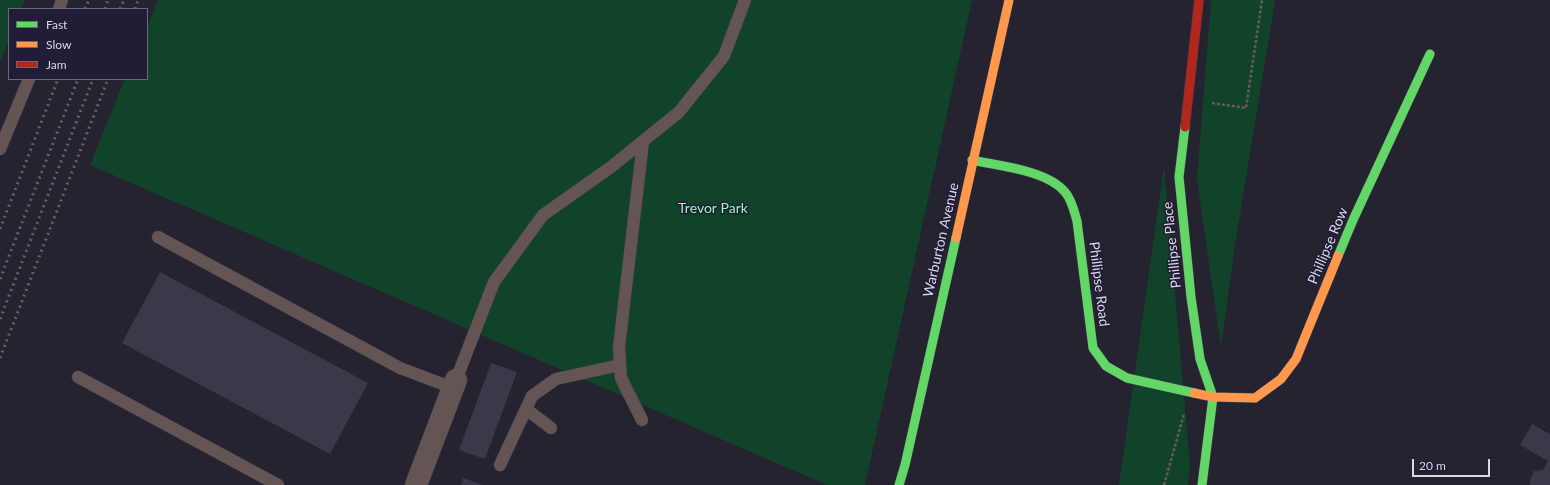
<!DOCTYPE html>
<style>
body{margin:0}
#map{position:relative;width:1550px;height:485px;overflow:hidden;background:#252330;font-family:Lato,sans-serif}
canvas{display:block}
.legend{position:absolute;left:8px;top:8px;width:140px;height:72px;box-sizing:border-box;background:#211d36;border:1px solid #6b677d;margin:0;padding:5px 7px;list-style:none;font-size:12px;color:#d9d7e8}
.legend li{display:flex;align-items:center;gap:8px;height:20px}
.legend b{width:20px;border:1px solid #6b677d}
.scale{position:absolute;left:1412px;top:459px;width:78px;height:18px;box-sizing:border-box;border:2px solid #d9d7e8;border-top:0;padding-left:5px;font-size:12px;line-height:14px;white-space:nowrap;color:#d9d7e8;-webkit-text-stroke:3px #211d36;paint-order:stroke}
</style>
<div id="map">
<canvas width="1550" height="485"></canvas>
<ul class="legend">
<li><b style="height:5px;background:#63d668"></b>Fast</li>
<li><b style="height:5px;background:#ff974d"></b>Slow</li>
<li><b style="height:5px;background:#b3261e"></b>Jam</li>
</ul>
<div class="scale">20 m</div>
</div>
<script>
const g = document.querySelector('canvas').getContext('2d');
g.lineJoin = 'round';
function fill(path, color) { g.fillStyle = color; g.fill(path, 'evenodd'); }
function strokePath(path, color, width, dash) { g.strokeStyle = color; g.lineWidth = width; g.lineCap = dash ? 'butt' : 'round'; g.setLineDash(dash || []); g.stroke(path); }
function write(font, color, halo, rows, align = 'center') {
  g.font = font + ' Lato,sans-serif'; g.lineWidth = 3; g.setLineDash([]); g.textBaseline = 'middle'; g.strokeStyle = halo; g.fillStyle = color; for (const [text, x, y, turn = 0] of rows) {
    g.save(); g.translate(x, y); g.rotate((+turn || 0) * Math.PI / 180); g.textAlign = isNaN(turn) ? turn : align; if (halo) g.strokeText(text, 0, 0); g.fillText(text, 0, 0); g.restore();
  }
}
const green = new Path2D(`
 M 0,0 L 25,0 L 21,9 L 9,9 L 9,40 L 0,63 Z
 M 158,0 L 972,0 L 865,485 L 827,485 L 90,165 L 125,79 L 147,79 L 147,27 Z
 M 1211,0 L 1275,0 L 1234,252 L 1221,347 L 1197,179 Z
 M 1164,166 L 1190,465 L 1188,485 L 1119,485 Z`);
const building = new Path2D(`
 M 160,272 L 368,383 L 330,454 L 122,343 Z
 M 491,363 L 517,372 L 485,459 L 459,450 Z
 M 1532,424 L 1550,434 L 1550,485 L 1530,485 L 1530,480 L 1534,471 L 1543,470 L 1548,461 L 1520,445 Z
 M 463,478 L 483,485 L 461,485 Z`);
const path = new Path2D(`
 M 1212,103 L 1246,108 L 1262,0
 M 1164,485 L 1184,414`);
const lane = new Path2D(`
 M 59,9 L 62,0
 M 0,149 L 29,79
 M 158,237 L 400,368 L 453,388
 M 78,377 L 278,485
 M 456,380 L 494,282 L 543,215 L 611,167 L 679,112 L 724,56 L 745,0
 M 526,409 L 551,428
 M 642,420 L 621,378 L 619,347 L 643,142
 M 500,465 L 532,396 L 556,379 L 620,365`);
const street = new Path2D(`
 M 416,485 L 456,380`);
const fast = new Path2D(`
 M 1185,127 L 1179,177 L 1191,297 L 1200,359 L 1213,397 L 1202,485
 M 972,160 C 999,166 1047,170 1065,192 C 1072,200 1074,211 1077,221 L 1093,348 L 1106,366 L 1127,378 L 1194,393
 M 1338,256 L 1353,220 L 1430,54
 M 899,485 L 905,465 L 956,238`);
const slow = new Path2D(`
 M 956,238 L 1009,0
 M 1194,393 L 1213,397 L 1255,398 L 1281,379 L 1296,359 L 1338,256`);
const jam = new Path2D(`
 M 1185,127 L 1199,0`);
const rail = new Path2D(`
 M 85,9 L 89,0
 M 105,9 L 108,0
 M 120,9 L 124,0
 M 135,9 L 138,0
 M 0,229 L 58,79
 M 0,279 L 78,79
 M 0,319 L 93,79
 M 0,358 L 108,79`);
const parkNames = [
 ["Trevor Park",713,208]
];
const streetNames = [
 ["Warburton Avenue",941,240,-77],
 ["Phillipse Place",1172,245,-96],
 ["Phillipse Row",1328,246,-67],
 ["Phillipse Road",1099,284,83]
];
fill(green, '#11432a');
fill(building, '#3b384a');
strokePath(lane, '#3f3d49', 13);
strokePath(street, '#3f3d49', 23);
strokePath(fast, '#3f3d49', 10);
strokePath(slow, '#3f3d49', 10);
strokePath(jam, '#3f3d49', 10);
strokePath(path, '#665b5e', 2.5, [3, 2]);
strokePath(lane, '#645554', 12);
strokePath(street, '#645554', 22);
strokePath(fast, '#63d668', 9);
strokePath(slow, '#ff974d', 9);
strokePath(jam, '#b3261e', 9);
strokePath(rail, '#695f64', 3, [2, 4]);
write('14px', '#8ffdb9', '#211d36', parkNames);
write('14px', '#d9d7e8', '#211d36', streetNames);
</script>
